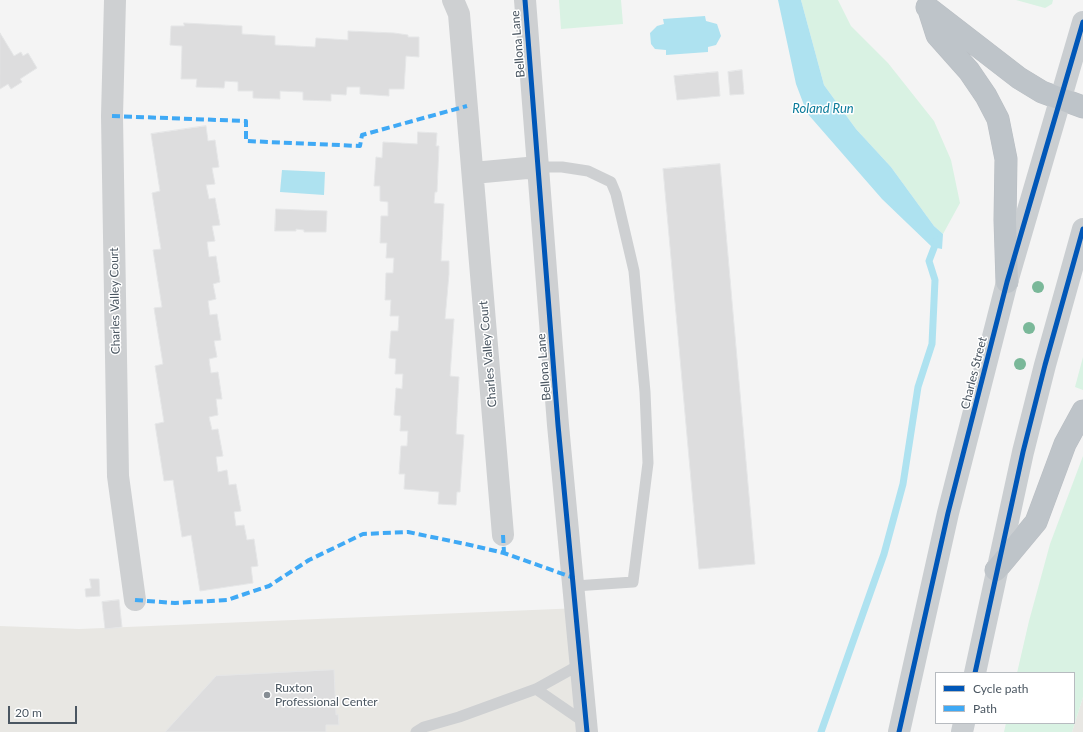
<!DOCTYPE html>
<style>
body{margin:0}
#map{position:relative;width:1083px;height:732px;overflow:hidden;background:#f4f4f4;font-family:Lato,sans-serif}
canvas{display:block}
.legend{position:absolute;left:935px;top:672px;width:140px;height:52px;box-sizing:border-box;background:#fff;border:1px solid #b7bbc0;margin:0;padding:5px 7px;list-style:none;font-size:12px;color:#4a5661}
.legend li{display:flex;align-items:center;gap:8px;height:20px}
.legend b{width:20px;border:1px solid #b7bbc0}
.scale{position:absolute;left:8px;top:706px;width:69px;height:18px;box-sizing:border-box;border:2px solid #4a5661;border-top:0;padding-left:5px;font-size:12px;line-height:14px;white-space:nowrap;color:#4a5661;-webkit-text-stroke:3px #fff;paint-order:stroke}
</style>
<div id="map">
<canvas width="1083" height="732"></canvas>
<ul class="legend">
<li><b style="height:5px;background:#0057b8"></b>Cycle path</li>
<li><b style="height:5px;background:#3fa9f5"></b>Path</li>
</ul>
<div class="scale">20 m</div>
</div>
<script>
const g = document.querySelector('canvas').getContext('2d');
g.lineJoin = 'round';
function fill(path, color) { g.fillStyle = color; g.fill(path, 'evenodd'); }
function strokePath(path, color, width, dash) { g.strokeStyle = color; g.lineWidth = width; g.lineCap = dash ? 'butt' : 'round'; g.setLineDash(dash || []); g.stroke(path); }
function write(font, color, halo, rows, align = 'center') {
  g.font = font + ' Lato,sans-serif'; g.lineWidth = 3; g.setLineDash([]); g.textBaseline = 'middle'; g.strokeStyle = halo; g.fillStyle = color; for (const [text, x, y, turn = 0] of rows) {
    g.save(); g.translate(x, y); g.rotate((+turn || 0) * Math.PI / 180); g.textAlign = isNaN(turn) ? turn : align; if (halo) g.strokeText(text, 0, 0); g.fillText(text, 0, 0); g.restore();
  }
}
const commercial = new Path2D(`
 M 580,608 L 589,732 L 0,732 L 0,626 L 79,629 Z
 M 1083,697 L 1083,732 L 1072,732 Z`);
const green = new Path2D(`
 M 559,0 L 621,0 L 623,24 L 561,29 Z
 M 801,0 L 838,0 L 851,26 L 888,63 L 934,121 L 951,160 L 960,203 L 943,234 L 934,226 L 891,167 L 856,129 L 824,85 Z
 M 1016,0 L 1053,0 L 1052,4 L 1045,8 Z
 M 1083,357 L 1083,390 L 1075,387 Z
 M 1083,456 L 1083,697 L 1072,732 L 1004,732 L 1006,723 L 1074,723 L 1074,673 L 1017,673 L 1029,621 L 1050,544 Z`);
const water = new Path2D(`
 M 778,0 L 801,0 L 824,85 L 856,129 L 891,167 L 934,226 L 943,234 L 942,249 L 932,247 L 882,199 L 807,113 L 796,84 Z
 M 705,16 L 706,21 L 717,24 L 721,36 L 716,45 L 708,47 L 708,52 L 666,55 L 666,50 L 655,49 L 651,44 L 650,33 L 657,26 L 664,24 L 663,19 Z
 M 282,170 L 325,172 L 324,195 L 280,192 Z`);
const stream = new Path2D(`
 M 821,732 L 884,554 L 903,484 L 918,387 L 932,344 L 935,280 L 929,261 L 937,240`);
const building = new Path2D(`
 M 184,23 L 242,26 L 242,34 L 275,36 L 275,45 L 315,47 L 316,38 L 348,40 L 348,31 L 394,33 L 408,35 L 408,37 L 419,37 L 419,57 L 406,56 L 404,89 L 389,89 L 389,96 L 360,94 L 360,87 L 347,87 L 346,95 L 331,94 L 331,101 L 303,100 L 303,92 L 280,91 L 280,99 L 253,98 L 253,91 L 238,91 L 238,82 L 225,81 L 224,88 L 196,87 L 197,79 L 181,79 L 182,46 L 170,45 L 171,26 L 184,26 Z
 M 0,33 L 14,56 L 21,52 L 23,56 L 28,53 L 37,68 L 20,79 L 22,82 L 11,89 L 8,84 L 0,89 Z
 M 742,70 L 744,94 L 730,95 L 728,72 Z
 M 718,72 L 720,96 L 677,100 L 674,76 Z
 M 206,126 L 208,141 L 215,140 L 219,167 L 212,168 L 215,184 L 206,185 L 209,199 L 215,198 L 220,225 L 212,226 L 215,241 L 207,242 L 209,257 L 216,256 L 220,282 L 213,284 L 216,299 L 208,301 L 210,315 L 217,314 L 221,340 L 214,341 L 217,357 L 209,359 L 211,373 L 218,372 L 222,399 L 216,399 L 218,415 L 209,417 L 212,430 L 218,429 L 223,456 L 216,457 L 218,472 L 227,470 L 229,485 L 236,484 L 241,511 L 234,512 L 236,526 L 244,525 L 247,540 L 254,539 L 258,566 L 251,567 L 253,583 L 200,591 L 191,535 L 182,537 L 173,480 L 164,481 L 155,424 L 164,422 L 155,366 L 163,364 L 154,308 L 162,307 L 153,250 L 161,249 L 152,193 L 160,191 L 151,134 Z
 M 418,132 L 437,133 L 436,146 L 439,146 L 437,192 L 435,192 L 434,203 L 444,204 L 441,261 L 449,261 L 449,274 L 445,319 L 454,319 L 450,376 L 459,377 L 456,434 L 464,435 L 460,492 L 457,492 L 456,505 L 438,504 L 439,492 L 404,489 L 405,474 L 399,474 L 401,446 L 407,446 L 408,431 L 400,431 L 401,416 L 394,415 L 396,388 L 402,389 L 403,374 L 395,374 L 396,359 L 389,358 L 391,331 L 398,331 L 399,316 L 390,316 L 391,300 L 385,300 L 386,273 L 393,273 L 394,258 L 386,258 L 387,243 L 380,243 L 381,216 L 388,216 L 388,202 L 380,201 L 380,186 L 374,186 L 376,157 L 382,158 L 383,142 L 417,144 Z
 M 720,164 L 755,564 L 699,569 L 663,169 Z
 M 276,209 L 327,211 L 326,232 L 304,232 L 304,230 L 296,229 L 296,231 L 275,231 Z
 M 90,579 L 99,579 L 100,596 L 86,597 L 85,589 L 91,588 Z
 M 119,600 L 122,627 L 105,629 L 102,602 Z
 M 334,670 L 336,715 L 338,714 L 339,725 L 326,725 L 326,732 L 165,732 L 216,676 Z`);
const service = new Path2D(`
 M 538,167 L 562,167 L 588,171 L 611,182 L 616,194 L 634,271 L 645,392 L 648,463 L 633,582 L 575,586
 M 536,689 L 587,724
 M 416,732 L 424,727 L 459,717 L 536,689 L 581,664`);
const minor = new Path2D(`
 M 115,0 L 112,116 L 118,476 L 135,600
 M 453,0 L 459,14 L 503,535
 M 525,0 L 558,425 L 587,732
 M 473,173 L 538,167`);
const primary = new Path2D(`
 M 975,673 L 1023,452 L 1045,365 L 1083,229
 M 899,732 L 948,513 L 1007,282 L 1083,22
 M 962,732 L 964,723`);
const motorway = new Path2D(`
 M 927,7 L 1019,78 L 1042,92 L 1083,107
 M 929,10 L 937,35 L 969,71 L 986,96 L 998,119 L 1006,159 L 1005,220 L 1007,282
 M 996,570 L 1036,522 L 1065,444 L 1083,411`);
const quiet = new Path2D(`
 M 112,116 L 246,121 L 246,141 L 360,146 L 362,135 L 467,106
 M 503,535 L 504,553
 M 135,600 L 175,603 L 227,600 L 269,586 L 309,560 L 363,534 L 408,532 L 470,545 L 504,553 L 574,578`);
const cycleway = new Path2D(`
 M 525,0 L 558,425 L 587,732
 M 975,673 L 1023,452 L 1045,365 L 1083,229
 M 899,732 L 948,513 L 1007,282 L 1083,22`);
const trees = [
 [1038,287],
 [1029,328],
 [1020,364]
];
const markers = [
 [267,695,4,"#868d94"]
];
const streetNames = [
 ["Bellona Lane",518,44,-95],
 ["Charles Valley Court",115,301,-91],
 ["Charles Valley Court",488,354,-95],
 ["Bellona Lane",544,367,-95],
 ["Charles Street",974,373,-76]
];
const poiNames = [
 ["Ruxton",275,688],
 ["Professional Center",275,702]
];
const waterNames = [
 ["Roland Run",823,109]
];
fill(commercial, '#e8e7e3');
fill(green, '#d9f2e3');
fill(water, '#aee2f0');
strokePath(stream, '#aee2f0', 7);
fill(building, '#ddddde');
strokePath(building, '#e5e6e7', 1);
strokePath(motorway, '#b9bec3', 23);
strokePath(service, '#ced0d2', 11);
strokePath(minor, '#ced0d2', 22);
strokePath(primary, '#caced1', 22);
strokePath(motorway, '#bec4c9', 22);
strokePath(quiet, '#3fa9f5', 4, [8, 4]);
strokePath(cycleway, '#0057b8', 5);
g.fillStyle = '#7ab899';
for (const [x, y] of trees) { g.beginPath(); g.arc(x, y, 6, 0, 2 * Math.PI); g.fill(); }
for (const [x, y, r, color] of markers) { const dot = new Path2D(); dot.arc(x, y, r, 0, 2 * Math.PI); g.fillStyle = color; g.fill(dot); strokePath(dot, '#fff', 1.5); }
write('12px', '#4a5661', '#fff', streetNames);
write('12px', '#4a5661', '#fff', poiNames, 'left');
write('italic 13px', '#0c7c9b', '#fff', waterNames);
</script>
